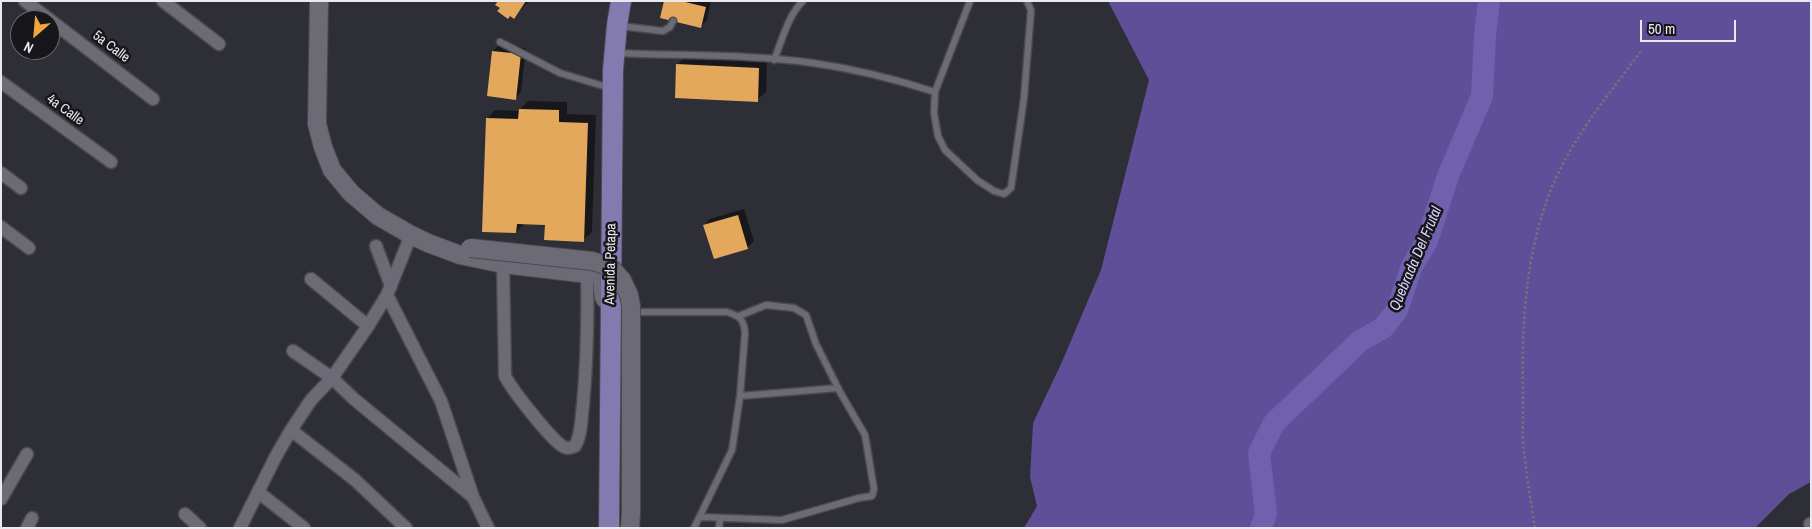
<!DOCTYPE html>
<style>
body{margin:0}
#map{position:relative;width:1812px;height:529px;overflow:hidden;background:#2e2e36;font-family:"Archivo Narrow",sans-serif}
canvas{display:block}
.frame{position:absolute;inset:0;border:2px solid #e9e9ee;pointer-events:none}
.north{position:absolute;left:10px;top:10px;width:50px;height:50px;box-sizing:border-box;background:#17161a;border:1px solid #6b6a6f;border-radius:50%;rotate:207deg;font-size:14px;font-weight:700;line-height:20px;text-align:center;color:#e9e9ee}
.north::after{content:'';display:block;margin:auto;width:18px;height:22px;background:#f0a63e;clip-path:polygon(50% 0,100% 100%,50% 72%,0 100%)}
.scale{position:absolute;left:1640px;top:20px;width:96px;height:22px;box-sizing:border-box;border:2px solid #e9e9ee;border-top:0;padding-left:6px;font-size:15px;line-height:18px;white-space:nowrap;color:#e9e9ee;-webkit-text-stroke:4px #17161a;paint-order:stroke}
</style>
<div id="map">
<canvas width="1812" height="529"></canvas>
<div class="frame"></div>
<div class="north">N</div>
<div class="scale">50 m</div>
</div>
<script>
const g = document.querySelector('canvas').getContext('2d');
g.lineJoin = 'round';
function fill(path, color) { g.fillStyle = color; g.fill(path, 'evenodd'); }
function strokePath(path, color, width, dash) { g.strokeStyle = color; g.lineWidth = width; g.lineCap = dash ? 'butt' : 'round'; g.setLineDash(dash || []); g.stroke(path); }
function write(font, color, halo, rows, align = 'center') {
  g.font = font + ' "Archivo Narrow",sans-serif'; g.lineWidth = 5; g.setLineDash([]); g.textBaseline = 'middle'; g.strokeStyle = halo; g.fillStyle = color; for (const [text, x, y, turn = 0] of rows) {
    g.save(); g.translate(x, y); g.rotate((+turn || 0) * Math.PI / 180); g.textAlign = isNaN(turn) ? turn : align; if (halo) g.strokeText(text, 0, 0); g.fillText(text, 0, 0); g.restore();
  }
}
const forest = new Path2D(`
 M 1108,1 L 1811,1 L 1811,482 L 1789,494 L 1755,528 L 1024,528 L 1037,506 L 1030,477 L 1033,423 L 1061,364 L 1101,270 L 1149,80 Z`);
const shadow = new Path2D(`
 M 500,1 L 529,1 L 514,17 L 502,8 Z
 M 665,1 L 711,1 L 707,20 L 700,27 Z
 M 499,45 L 526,48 L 521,92 L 515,99 L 493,51 Z
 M 686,56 L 767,60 L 766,92 L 757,100 L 677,65 Z
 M 528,101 L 567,102 L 567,114 L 596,115 L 592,232 L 583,240 L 546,224 L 525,223 L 516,232 L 487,119 L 495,110 L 520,111 L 520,109 Z
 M 744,209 L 754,241 L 748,247 L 714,258 L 704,226 L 710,219 Z`);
const river = new Path2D(`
 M 1261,528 L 1266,514 L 1259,453 L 1274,423 L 1360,341 L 1383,328 L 1397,310 L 1412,266 L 1427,241 L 1448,176 L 1482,96 L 1485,36 L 1489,1`);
const building = new Path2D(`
 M 498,1 L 526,1 L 514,19 L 510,16 L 508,19 L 497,11 L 500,8 L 495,5 Z
 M 664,1 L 681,1 L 706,7 L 701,28 L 660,18 Z
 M 492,51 L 521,54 L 516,100 L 487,96 Z
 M 676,64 L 759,68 L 758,102 L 675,98 Z
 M 519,109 L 559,110 L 559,122 L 588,123 L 584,242 L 544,240 L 545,225 L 517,224 L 516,233 L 482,232 L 486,118 L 518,119 Z
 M 738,215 L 748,249 L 714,259 L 703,225 Z`);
const path = new Path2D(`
 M 1535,528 C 1531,503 1527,478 1524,453 C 1522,435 1523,417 1523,400 C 1521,319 1526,231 1565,160 C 1586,121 1615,86 1641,51`);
const lane = new Path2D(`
 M 970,1 L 935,92 L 934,113 L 938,136 L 945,150 L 977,180 L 994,191 L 1004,194 L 1011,188 L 1024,98 L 1031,10 L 1027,1
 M 620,26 L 663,31 L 670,27 L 673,21
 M 500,42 L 560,73 L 610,88
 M 618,53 C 682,56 749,54 813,63 C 855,69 895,79 935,92
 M 774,60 C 782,41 788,15 803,1
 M 631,312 L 727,312 C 740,316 744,320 745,333 L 740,396 L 732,450 L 694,528
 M 740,396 L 838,388
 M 700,517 L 782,520 L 859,498 L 872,496 L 874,489 L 865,435 L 840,392 L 816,344 L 806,315 L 794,308 L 766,305 L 739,316
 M 719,528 L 720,518`);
const street = new Path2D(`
 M 25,1 L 50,20
 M 163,1 L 219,44
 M 50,20 L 153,99
 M 1,82 L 111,162
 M 1,173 L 21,188
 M 1,227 L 29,248
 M 376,246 L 391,286
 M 503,264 L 505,376 C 512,390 552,441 564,447 C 568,449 571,448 575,446 C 582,434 581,418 583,405 C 587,361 588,318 587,274
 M 311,279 L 368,326
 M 387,295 L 441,401 L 473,497 L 488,528
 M 293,351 L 332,378 L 354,399 L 473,497
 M 291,430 L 355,480 L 406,528
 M 258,492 L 304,528
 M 1,499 L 27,454
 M 185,514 L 200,528
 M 1810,524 L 1811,524
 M 27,528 L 32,518
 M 240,528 L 276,456 L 291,430 L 311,400 L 332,378 L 368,326 L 387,295 L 411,235`);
const secondary = new Path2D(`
 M 319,1 L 317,124 L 323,147 L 332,170 L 351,193 L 378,216 L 411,235 L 428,243 L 460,255 L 503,264 L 597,275 C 607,280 600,290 605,299
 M 630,528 L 631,512`);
const primary = new Path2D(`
 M 609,528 L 613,70 L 617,25 L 621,1`);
const secondaryBridge = new Path2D(`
 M 470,248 L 592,261 L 602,264 L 612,269 L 622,280 L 629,295 L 631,306 L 631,512`);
const streetNames = [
 ["5a Calle",111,47,37],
 ["4a Calle",65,110,36],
 ["Avenida Petapa",611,264,-89]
];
const waterNames = [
 ["Quebrada Del Frutal",1416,259,-67]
];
fill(forest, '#5e4f98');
fill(shadow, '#0007');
strokePath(river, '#6f61ad', 22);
fill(building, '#e3a85c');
strokePath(lane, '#49494f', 9);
strokePath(street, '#49494f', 15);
strokePath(secondary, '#49494f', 20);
strokePath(primary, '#49494f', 22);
strokePath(path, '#737379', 2.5, [2.5, 2.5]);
strokePath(lane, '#6c6b75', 6);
strokePath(street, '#6c6b75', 12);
strokePath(secondary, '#6c6b75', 18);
strokePath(primary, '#837aaf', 20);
strokePath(secondaryBridge, '#49494f', 20, []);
strokePath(secondaryBridge, '#6c6b75', 18);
write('14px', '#e9e9ee', '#17161a', streetNames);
write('italic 15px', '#d9d4ff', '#17161a', waterNames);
</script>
